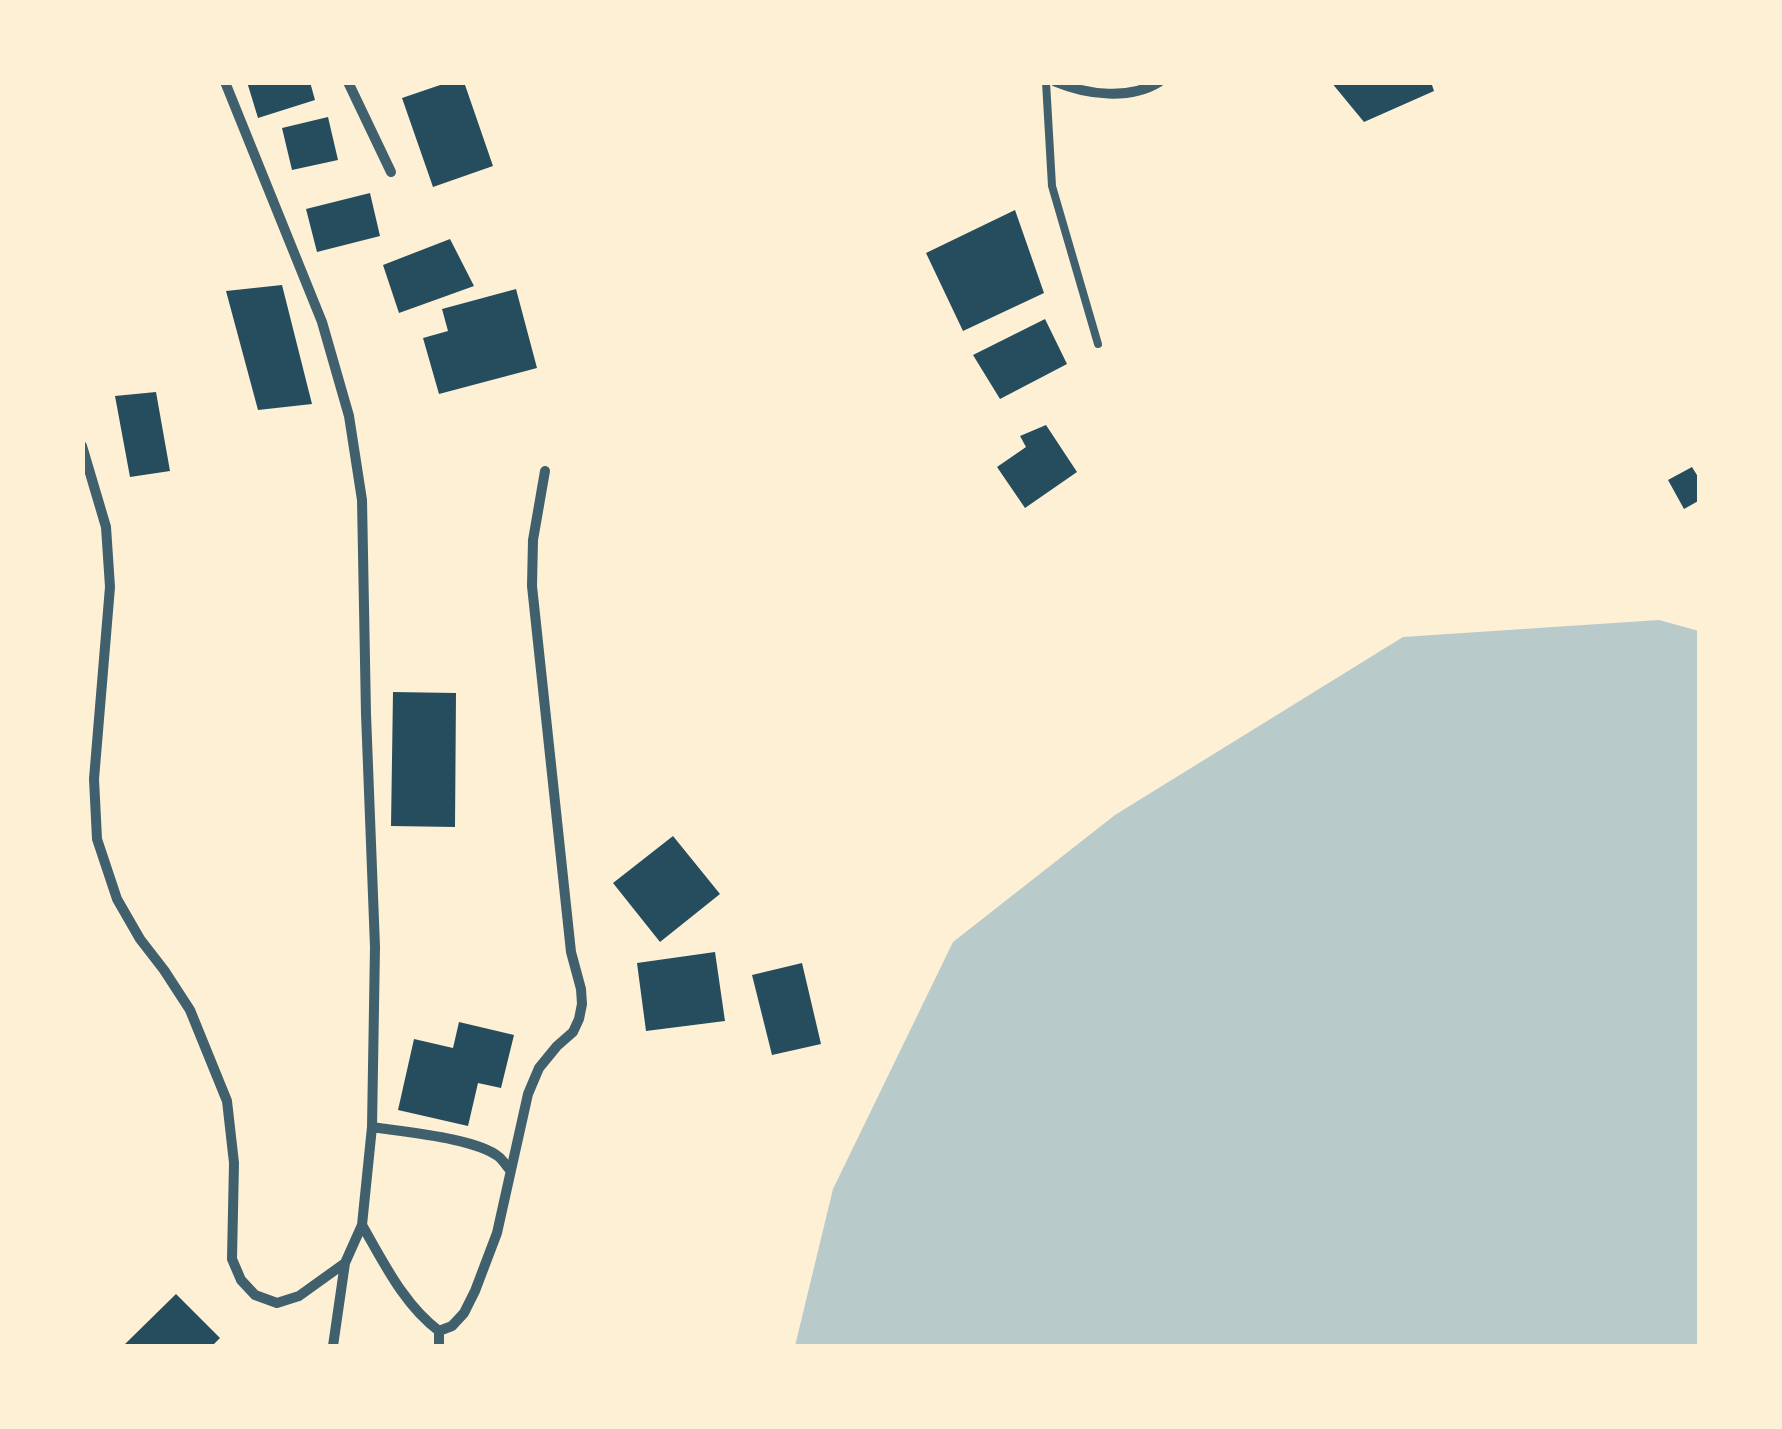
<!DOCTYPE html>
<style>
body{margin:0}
#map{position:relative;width:1782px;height:1429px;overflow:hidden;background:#fdf0d5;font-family:Ubuntu,sans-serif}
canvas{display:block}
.frame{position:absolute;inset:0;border:85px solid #fdf0d5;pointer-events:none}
</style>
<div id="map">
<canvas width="1782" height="1429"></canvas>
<div class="frame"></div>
</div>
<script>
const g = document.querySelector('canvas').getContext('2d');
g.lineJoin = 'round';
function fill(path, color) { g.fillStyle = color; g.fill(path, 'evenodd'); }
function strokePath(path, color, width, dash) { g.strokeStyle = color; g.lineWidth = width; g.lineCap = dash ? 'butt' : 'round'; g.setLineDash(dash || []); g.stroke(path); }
const green = new Path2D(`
 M 1659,620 L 1699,631 L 1699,1346 L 795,1346 L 833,1189 L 953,942 L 1115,815 L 1403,637 Z`);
const building = new Path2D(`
 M 247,82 L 310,82 L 315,100 L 258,118 Z
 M 449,82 L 464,82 L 493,166 L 433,187 L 402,98 Z
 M 1331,82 L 1431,82 L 1434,91 L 1364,122 Z
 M 328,117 L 338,160 L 292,170 L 282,128 Z
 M 370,193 L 380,236 L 317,252 L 306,209 Z
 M 1015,210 L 1044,293 L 963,331 L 926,253 Z
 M 450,239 L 474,286 L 399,313 L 383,265 Z
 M 282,285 L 312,404 L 258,410 L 226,291 Z
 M 516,289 L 537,368 L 439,394 L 423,338 L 448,331 L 442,309 Z
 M 1045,319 L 1067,364 L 1000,399 L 973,355 Z
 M 156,392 L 170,471 L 130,477 L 115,396 Z
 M 1046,425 L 1077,472 L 1025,508 L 997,467 L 1026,447 L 1020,436 Z
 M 1692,467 L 1700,480 L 1700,500 L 1684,509 L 1668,480 Z
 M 393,692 L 456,693 L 455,827 L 391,826 Z
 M 673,836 L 720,894 L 660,942 L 613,883 Z
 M 715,952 L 725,1021 L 646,1031 L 637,963 Z
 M 802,963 L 821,1044 L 772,1055 L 752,975 Z
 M 459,1022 L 514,1035 L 501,1088 L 478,1083 L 468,1126 L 398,1110 L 414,1039 L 453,1048 Z
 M 176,1294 L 220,1338 L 212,1346 L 123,1346 Z`);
const service = new Path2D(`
 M 1046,82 L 1052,186 L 1098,344`);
const minor = new Path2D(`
 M 225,82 L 322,322 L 349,416 L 362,500 L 366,714 L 375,947 L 372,1127 L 362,1225 L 345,1263 L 333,1346
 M 348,82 L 391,172
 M 1056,82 C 1087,95 1130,100 1159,82
 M 82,446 L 106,527 L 110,587 L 94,779 L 97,839 L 117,899 L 140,939 L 164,970 L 190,1010 L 227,1101 L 234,1163 L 232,1259 L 241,1280 L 255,1295 L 277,1303 L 299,1296 L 345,1263
 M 372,1127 C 403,1132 476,1138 499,1157 C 503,1160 507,1167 510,1170
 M 362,1225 C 384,1263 404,1305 439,1331 L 452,1326 L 464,1313 L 475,1291 L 497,1233 L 528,1094 L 539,1068 L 557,1046 L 573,1032 L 579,1019 L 582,1004 L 581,989 L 571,952 L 532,586 L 533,540 L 545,471
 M 439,1346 L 439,1331`);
fill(green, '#b9caca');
fill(building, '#264d5e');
strokePath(service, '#3f606c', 8);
strokePath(minor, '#3f606c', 10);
</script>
